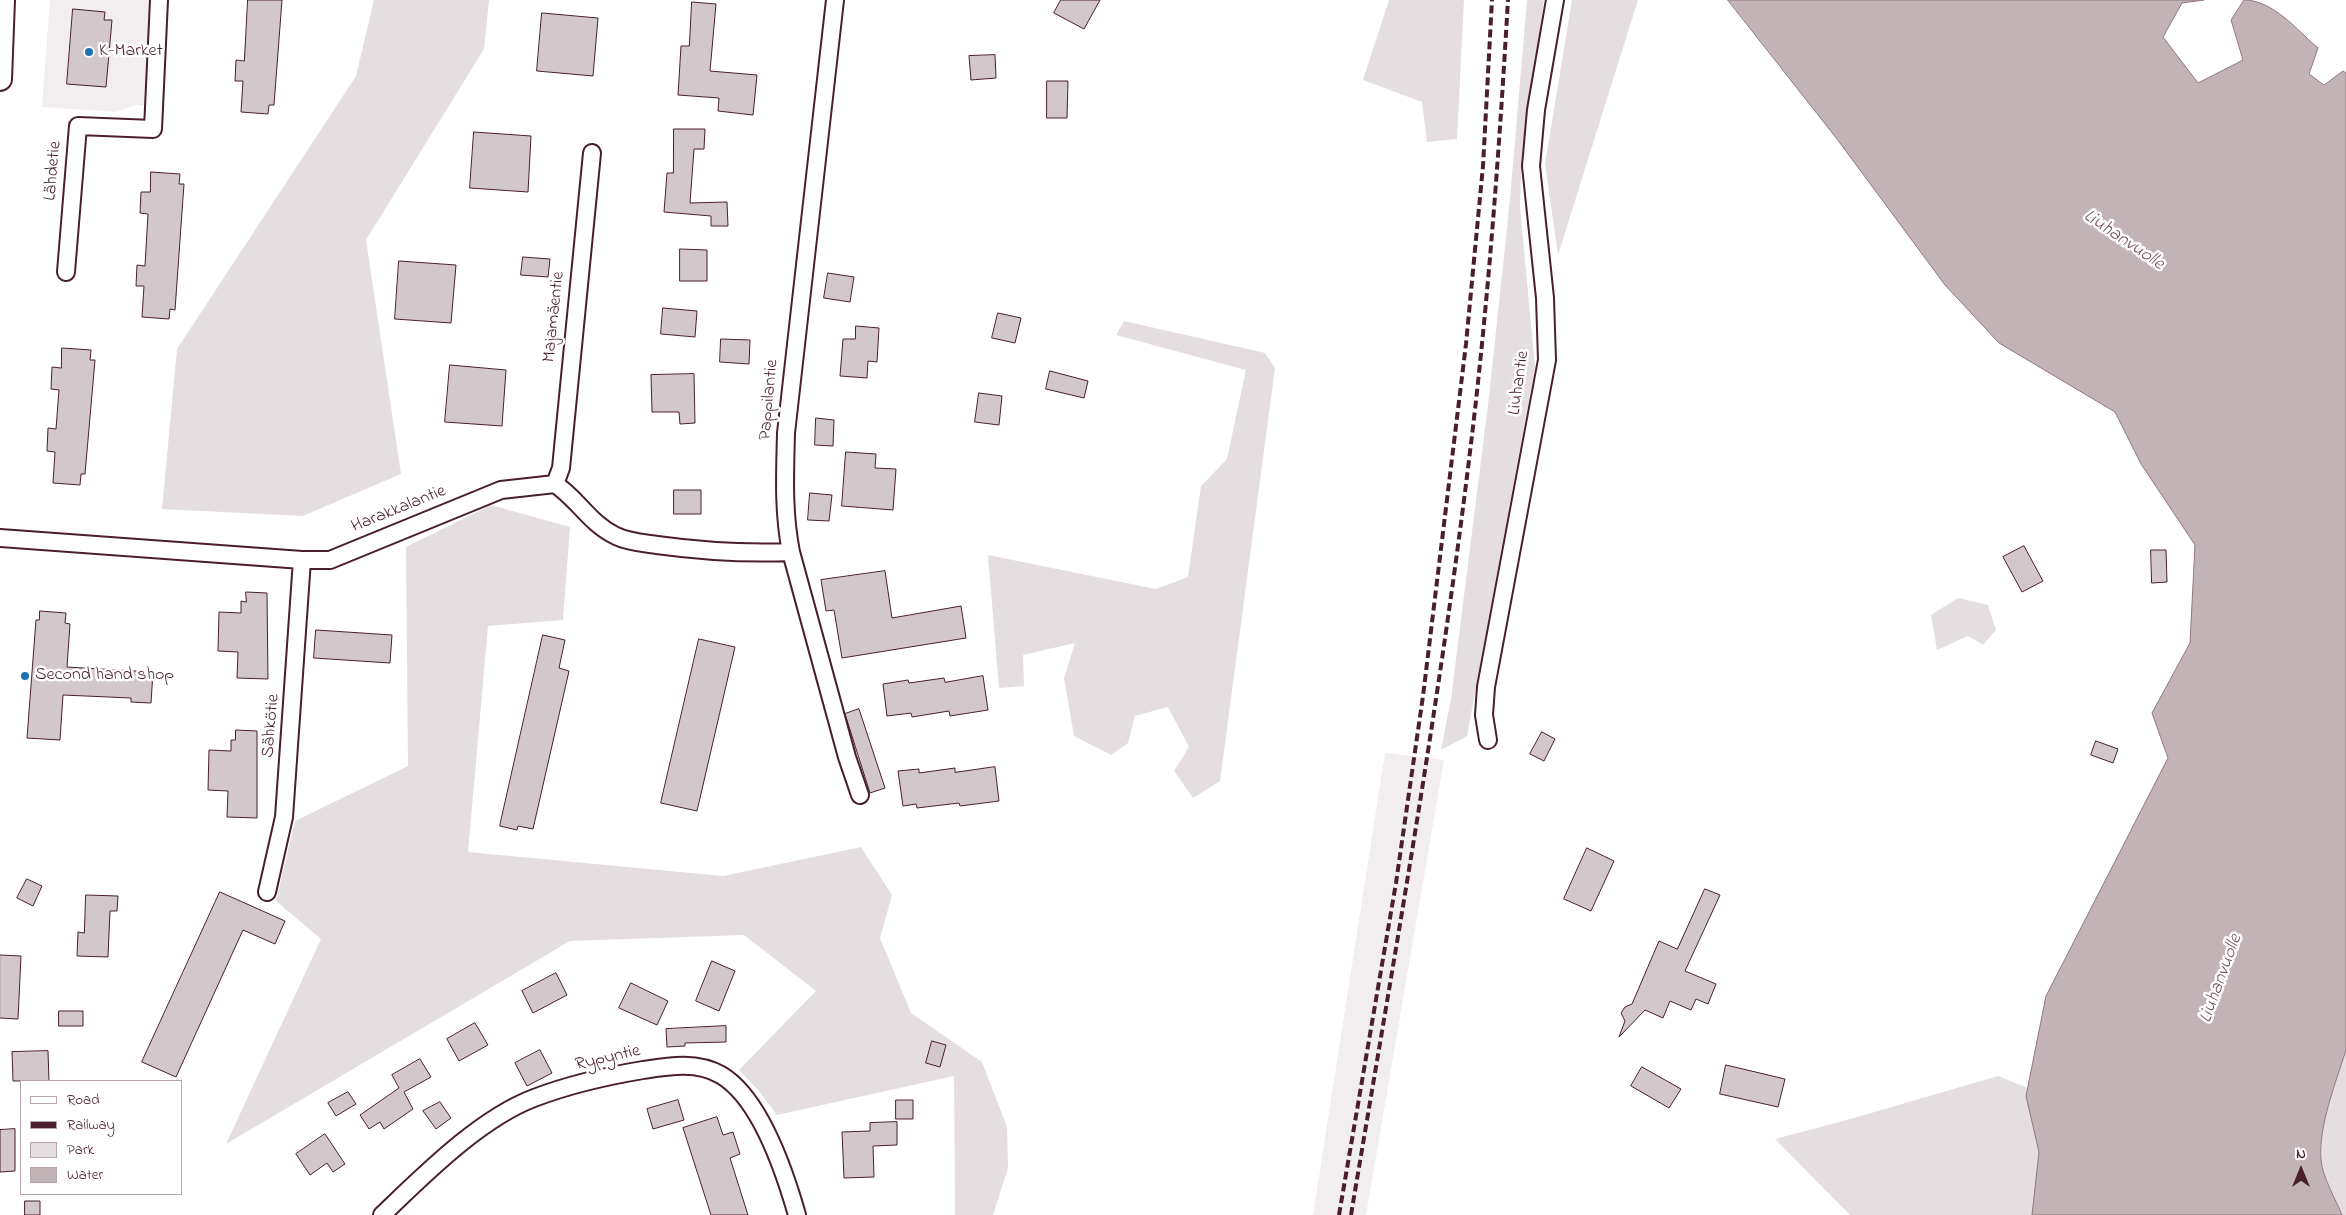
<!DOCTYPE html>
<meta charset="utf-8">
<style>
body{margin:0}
#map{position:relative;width:2346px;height:1215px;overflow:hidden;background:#fff;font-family:"Indie Flower",sans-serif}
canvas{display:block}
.legend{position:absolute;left:20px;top:1080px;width:162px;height:115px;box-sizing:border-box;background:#fff;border:1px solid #b7a5aa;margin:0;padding:6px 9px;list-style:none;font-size:15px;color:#4a1f2b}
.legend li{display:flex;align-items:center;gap:10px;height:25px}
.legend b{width:25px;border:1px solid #b7a5aa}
.north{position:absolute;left:2276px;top:1145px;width:50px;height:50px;-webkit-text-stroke:4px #fff;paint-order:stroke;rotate:0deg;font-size:14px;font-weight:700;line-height:20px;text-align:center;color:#4a1f2b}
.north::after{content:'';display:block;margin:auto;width:18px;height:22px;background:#4a1f2b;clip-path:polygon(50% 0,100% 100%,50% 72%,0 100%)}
</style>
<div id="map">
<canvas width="2346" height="1215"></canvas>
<ul class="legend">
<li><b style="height:6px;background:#fff"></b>Road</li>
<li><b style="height:6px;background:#4a1f2b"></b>Railway</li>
<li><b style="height:14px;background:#e5dee0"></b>Park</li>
<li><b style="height:14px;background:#c1b3b6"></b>Water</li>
</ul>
<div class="north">N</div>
</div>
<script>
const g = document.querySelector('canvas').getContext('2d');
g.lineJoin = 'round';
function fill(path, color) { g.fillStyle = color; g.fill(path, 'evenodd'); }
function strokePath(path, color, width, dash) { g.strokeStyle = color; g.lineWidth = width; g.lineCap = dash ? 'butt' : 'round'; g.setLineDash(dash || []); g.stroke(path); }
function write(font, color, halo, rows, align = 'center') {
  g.font = font + ' "Indie Flower",sans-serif'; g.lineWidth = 5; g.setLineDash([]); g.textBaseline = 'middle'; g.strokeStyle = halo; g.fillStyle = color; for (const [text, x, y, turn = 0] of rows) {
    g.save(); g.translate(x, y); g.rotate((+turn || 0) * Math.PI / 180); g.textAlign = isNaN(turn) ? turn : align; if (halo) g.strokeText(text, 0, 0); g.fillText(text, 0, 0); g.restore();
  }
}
const built = new Path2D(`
 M 50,0 L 169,0 L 164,106 L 136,105 L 116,112 L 42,107 Z
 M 1385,753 L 1444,760 L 1366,1215 L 1313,1215 Z`);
const green = new Path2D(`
 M 374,0 L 489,0 L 484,49 L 366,240 L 401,474 L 303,516 L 162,509 L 177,349 L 356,76 Z
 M 1389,0 L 1464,0 L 1457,139 L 1427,142 L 1422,102 L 1363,80 Z
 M 1527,0 L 1544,0 L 1522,149 L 1520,206 L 1535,367 L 1467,736 L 1441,750 L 1451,699 L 1489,397 L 1510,199 Z
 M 1572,0 L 1638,0 L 1558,255 L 1545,164 Z
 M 1124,321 L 1265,353 L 1275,368 L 1220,781 L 1193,798 L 1174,771 L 1189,747 L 1168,707 L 1135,716 L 1128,743 L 1111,755 L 1074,736 L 1064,678 L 1075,643 L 1023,655 L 1024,686 L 999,688 L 988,555 L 1156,589 L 1188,577 L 1201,486 L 1227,459 L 1246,370 L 1116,335 Z
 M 491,505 L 570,527 L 563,620 L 488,626 L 468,852 L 723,876 L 861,847 L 892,895 L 880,938 L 911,1013 L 982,1062 L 1007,1127 L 1008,1168 L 993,1215 L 955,1215 L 954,1076 L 777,1115 L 759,1091 L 739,1070 L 816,991 L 744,935 L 570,941 L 226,1144 L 321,939 L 276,901 L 295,821 L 408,766 L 406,547 Z
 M 1958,598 L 1988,605 L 1996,630 L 1983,645 L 1968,636 L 1937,650 L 1931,615 Z
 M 2346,1050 L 2346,1215 L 2342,1215 C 2336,1200 2322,1176 2321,1160 C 2318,1127 2336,1082 2346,1050 Z
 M 1998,1076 L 2028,1088 L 2026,1096 L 2039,1152 L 2032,1215 L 1850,1215 L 1775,1139 L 1847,1120 Z`);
const water = new Path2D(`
 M 1728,0 L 2204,0 L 2182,3 L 2163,37 L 2198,83 L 2243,60 L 2231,20 L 2244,0 C 2273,0 2297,30 2318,48 L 2309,74 L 2324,85 L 2343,71 L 2346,73 L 2346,1050 C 2336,1082 2318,1127 2321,1160 C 2322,1176 2336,1200 2342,1215 L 2032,1215 L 2039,1152 L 2026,1096 L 2046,996 L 2168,758 L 2152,713 L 2190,643 L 2195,545 L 2141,464 L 2115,412 L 1999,343 L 1945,285 L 1837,139 Z`);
const building = new Path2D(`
 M 248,0 L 282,0 L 274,105 L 269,105 L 268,114 L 241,112 L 243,81 L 235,81 L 236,60 L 244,61 Z
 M 1061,0 L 1100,0 L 1084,29 L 1054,13 Z
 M 692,2 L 716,4 L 710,71 L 757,75 L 753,115 L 718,111 L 719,98 L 678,95 L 681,46 L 689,46 Z
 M 73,9 L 105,12 L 104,20 L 112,20 L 106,87 L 67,84 Z
 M 542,13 L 598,18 L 593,76 L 537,71 Z
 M 995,55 L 996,78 L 971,80 L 969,56 Z
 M 1047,81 L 1068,81 L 1067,118 L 1047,118 Z
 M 674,129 L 705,129 L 704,149 L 694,149 L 690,203 L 727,202 L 728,226 L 711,226 L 711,216 L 664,212 L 667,173 L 673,173 Z
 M 474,132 L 531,136 L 528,192 L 470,188 Z
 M 151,172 L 180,174 L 179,184 L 184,184 L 175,310 L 170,309 L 169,319 L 142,317 L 144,286 L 136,286 L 137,265 L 145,266 L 148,214 L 140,213 L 141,192 L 150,192 Z
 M 680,249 L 707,250 L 707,281 L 680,281 Z
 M 523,257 L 550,259 L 548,277 L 521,275 Z
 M 399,261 L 456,265 L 451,323 L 395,319 Z
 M 828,273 L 854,277 L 850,302 L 824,298 Z
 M 663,308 L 697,311 L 695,337 L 661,334 Z
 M 998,313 L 1021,318 L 1015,343 L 992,338 Z
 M 856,326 L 879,328 L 877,362 L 868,361 L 867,378 L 840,376 L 843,339 L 855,339 Z
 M 721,339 L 750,340 L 749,364 L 720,362 Z
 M 62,348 L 91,350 L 90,360 L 95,360 L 85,474 L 81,474 L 80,485 L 53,483 L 55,452 L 47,451 L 48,428 L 56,429 L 59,390 L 51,389 L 52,367 L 61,368 Z
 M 450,365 L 506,370 L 502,426 L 445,422 Z
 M 1050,371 L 1088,381 L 1084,398 L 1046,389 Z
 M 694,374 L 695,423 L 680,424 L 679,412 L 652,412 L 651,375 Z
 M 979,393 L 1002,396 L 999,425 L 975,422 Z
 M 816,418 L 834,420 L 833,446 L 815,445 Z
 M 846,452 L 876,454 L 875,468 L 896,469 L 893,510 L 842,506 Z
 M 674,490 L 701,490 L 701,514 L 674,514 Z
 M 810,493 L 832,495 L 829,521 L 808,520 Z
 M 2024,546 L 2043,581 L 2022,592 L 2003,557 Z
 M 2151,550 L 2166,550 L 2167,582 L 2152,583 Z
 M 885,571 L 892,618 L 961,606 L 966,638 L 842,658 L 834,610 L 826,611 L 821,580 Z
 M 246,592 L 267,593 L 268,679 L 237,678 L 238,652 L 218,651 L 219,612 L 241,613 L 241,601 L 246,602 Z
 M 40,611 L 66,613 L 65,623 L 70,624 L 67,667 L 153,672 L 151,703 L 131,702 L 131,698 L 63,695 L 60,740 L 27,738 L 36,620 L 39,620 Z
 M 316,630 L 392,635 L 390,663 L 314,658 Z
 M 543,635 L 565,640 L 559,668 L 569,671 L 533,829 L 518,826 L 517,830 L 500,826 Z
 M 699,639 L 735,647 L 697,811 L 661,803 Z
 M 983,676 L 988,710 L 950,716 L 949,711 L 912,717 L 911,713 L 887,716 L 883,684 L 908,680 L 909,683 L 944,678 L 945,682 Z
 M 859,709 L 885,788 L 870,793 L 845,714 Z
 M 236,730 L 257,731 L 257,818 L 227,817 L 228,791 L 208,790 L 209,750 L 231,751 L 231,740 L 235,740 Z
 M 1542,732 L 1555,739 L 1544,761 L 1530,754 Z
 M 2096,741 L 2118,749 L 2113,763 L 2091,755 Z
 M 995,767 L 999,801 L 960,806 L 959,803 L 917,808 L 916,804 L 903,806 L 898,771 L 919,769 L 919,773 L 955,768 L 955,772 Z
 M 1587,848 L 1614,861 L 1591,911 L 1564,899 Z
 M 27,879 L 42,886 L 33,906 L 17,898 Z
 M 1705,889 L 1720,895 L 1685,971 L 1716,984 L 1708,1004 L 1696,999 L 1691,1010 L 1670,1001 L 1663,1018 L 1645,1010 L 1619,1037 L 1625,1021 L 1621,1013 L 1625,1007 L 1632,1004 L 1659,941 L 1677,949 Z
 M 220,892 L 285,921 L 275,944 L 243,930 L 176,1077 L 142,1062 Z
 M 86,895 L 118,896 L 117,911 L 110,911 L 108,957 L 77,956 L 78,932 L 84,933 Z
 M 0,955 L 21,956 L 18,1019 L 0,1018 Z
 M 712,961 L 735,971 L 719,1011 L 696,1001 Z
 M 556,973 L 567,995 L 533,1013 L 522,991 Z
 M 631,983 L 668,1001 L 657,1025 L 619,1008 Z
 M 59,1011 L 83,1011 L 83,1026 L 59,1026 Z
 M 475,1023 L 488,1045 L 459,1061 L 447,1039 Z
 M 726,1026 L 726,1042 L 685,1043 L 685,1046 L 667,1047 L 666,1029 Z
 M 932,1041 L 946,1045 L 940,1067 L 926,1063 Z
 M 540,1050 L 552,1073 L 527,1086 L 515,1063 Z
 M 48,1051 L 49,1081 L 13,1081 L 12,1052 Z
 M 420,1059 L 431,1077 L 404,1092 L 413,1109 L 384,1129 L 380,1122 L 369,1129 L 360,1115 L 399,1088 L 392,1075 Z
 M 1726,1065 L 1785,1079 L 1778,1107 L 1720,1094 Z
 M 1642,1067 L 1681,1089 L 1669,1108 L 1631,1086 Z
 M 348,1092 L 356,1104 L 336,1116 L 328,1103 Z
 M 678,1100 L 684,1120 L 653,1129 L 647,1109 Z
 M 896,1100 L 913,1100 L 913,1119 L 896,1119 Z
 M 440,1102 L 451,1118 L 436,1129 L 423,1111 Z
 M 717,1117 L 723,1135 L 733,1132 L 740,1154 L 730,1158 L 748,1215 L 711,1215 L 683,1128 Z
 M 897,1122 L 897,1145 L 873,1146 L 874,1177 L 844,1178 L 842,1132 L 870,1131 L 870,1123 Z
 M 15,1129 L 15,1171 L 0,1172 L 0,1130 Z
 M 325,1134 L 345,1164 L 333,1172 L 327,1163 L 310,1175 L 296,1154 Z
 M 25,1201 L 40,1201 L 40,1215 L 25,1215 Z`);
const minor = new Path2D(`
 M 835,0 L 786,433 C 785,473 783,512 791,552 L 847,757 L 860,795
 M 66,272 L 78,126 L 153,129 L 159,0
 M 555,484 L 561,468 L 592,153
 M 0,538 L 302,560 L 330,560 L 501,490 L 555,484 C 578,499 590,524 616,536 C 628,542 643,543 657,545 C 701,551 746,554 791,552
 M 1488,740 L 1484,715 L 1486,687 L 1547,360 L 1545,298 L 1531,166 L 1536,110 L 1555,0
 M 267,892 L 284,817 L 302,560
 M 382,1215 C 424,1175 479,1119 534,1098 C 568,1085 607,1076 643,1070 C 669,1066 697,1061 721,1075 C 760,1098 785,1173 797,1215`);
const secondary = new Path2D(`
 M 0,79 L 3,0`);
const rail = new Path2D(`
 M 1339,1215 L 1396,883 L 1423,696 L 1466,344 L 1483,166 L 1492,0
 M 1351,1215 C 1393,964 1438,713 1469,460 C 1488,307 1499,154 1508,0`);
const markers = [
 [89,52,5,"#1f6fb2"],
 [25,676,5,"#1f6fb2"]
];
const poiNames = [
 ["K-Market",99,52],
 ["Second hand shop",35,676]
];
const streetNames = [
 ["Lähdetie",54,171,-85],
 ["Majamäentie",555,317,-84],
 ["Liuhantie",1520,383,-82],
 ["Pappilantie",770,400,-85],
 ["Harakkalantie",399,510,-22],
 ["Sähkötie",272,726,-85],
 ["Rypyntie",608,1059,-13]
];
const waterNames = [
 ["Liuhanvuolle",2123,241,34],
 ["Liuhanvuolle",2222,979,-70]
];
fill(built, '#f2eeef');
fill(green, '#e5dee0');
fill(water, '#c1b3b6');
strokePath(water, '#91787e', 1);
fill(building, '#d2c7cb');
strokePath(building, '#4a1f2b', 1);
strokePath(minor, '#4a1f2b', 20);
strokePath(secondary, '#4a1f2b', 26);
strokePath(minor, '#fff', 16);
strokePath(secondary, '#fff', 22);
strokePath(rail, '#4a1f2b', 4, [8, 4]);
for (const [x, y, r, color] of markers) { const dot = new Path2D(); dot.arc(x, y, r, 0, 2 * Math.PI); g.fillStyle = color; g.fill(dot); strokePath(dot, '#fff', 2); }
write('18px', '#4a1f2b', '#fff', poiNames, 'left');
write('18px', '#4a1f2b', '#fff', streetNames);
write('italic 19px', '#74535c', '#fff', waterNames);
</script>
